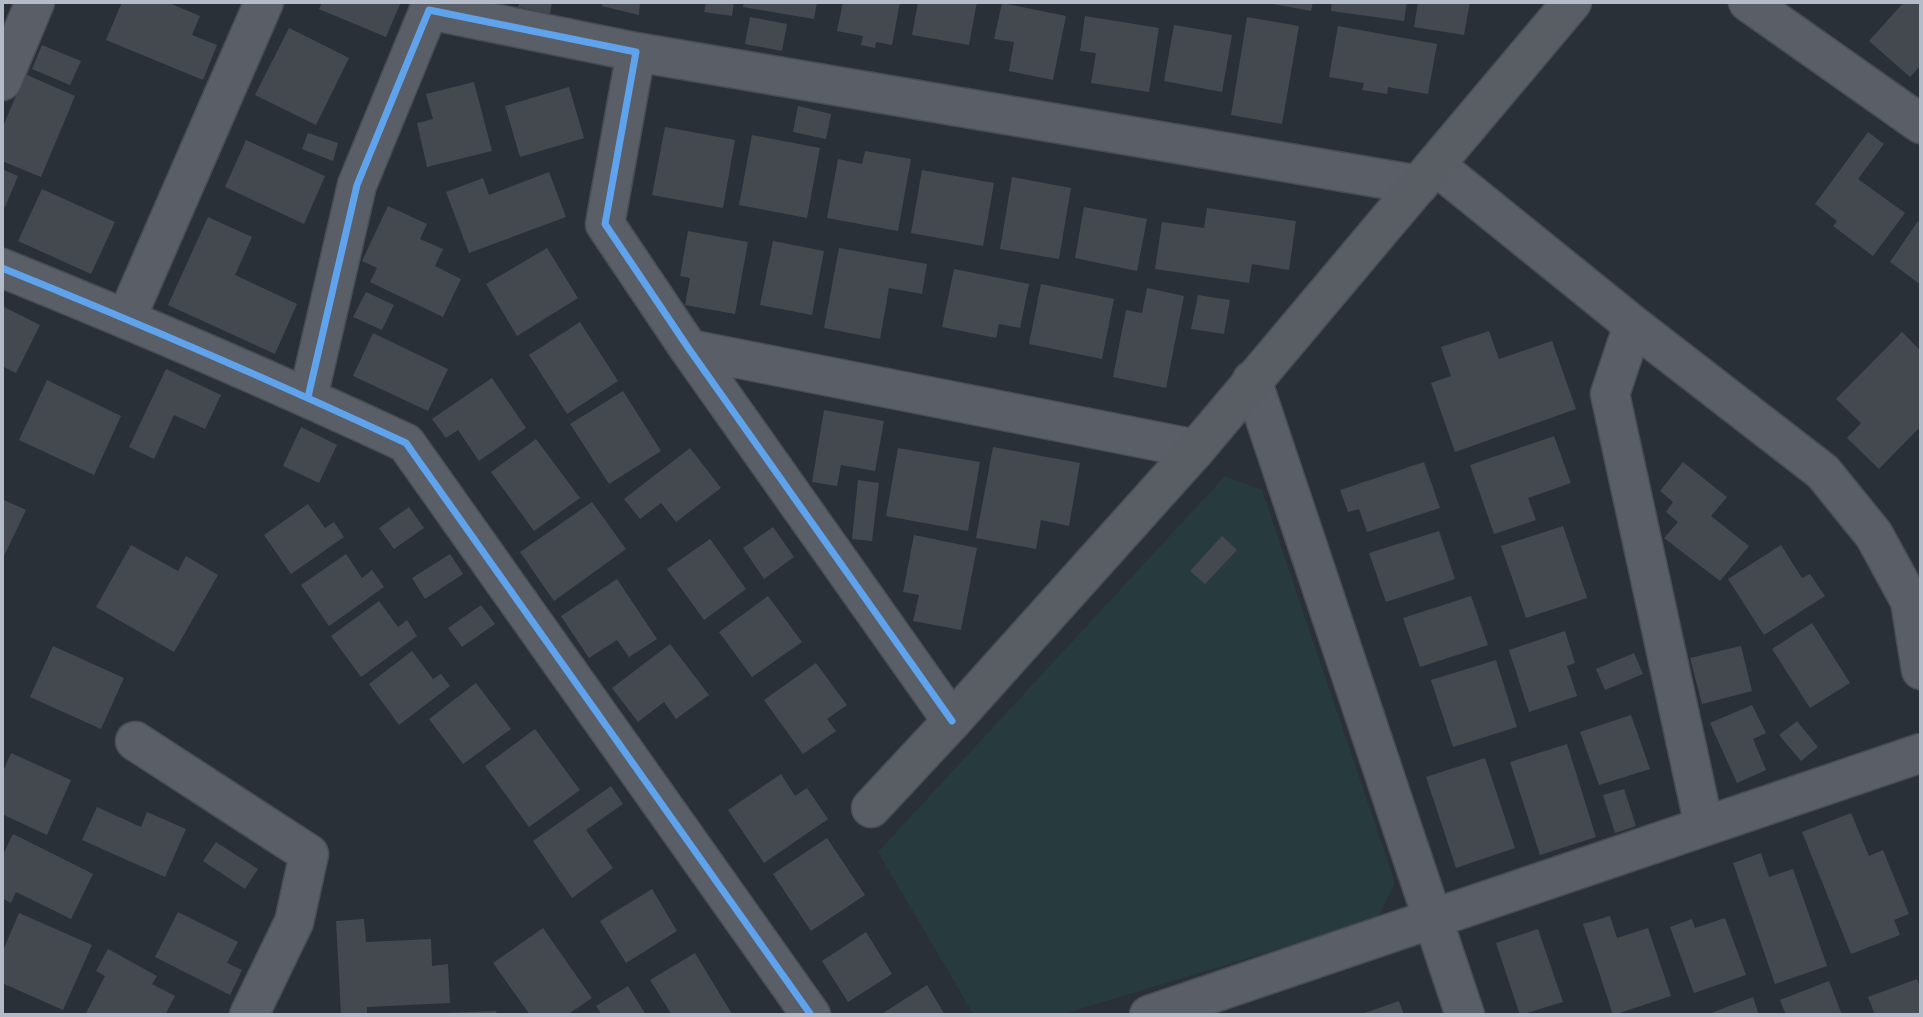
<!DOCTYPE html>
<style>
body{margin:0}
#map{position:relative;width:1923px;height:1017px;overflow:hidden;background:#2a3038;font-family:"Asap Condensed",sans-serif}
canvas{display:block}
.frame{position:absolute;inset:0;border:4px solid #b4bcc9;pointer-events:none}
</style>
<div id="map">
<canvas width="1923" height="1017"></canvas>
<div class="frame"></div>
</div>
<script>
const g = document.querySelector('canvas').getContext('2d');
g.lineJoin = 'round';
function fill(path, color) { g.fillStyle = color; g.fill(path, 'evenodd'); }
function strokePath(path, color, width, dash) { g.strokeStyle = color; g.lineWidth = width; g.lineCap = dash ? 'butt' : 'round'; g.setLineDash(dash || []); g.stroke(path); }
const green = new Path2D(`
 M 1225,476 L 1262,490 L 1395,883 L 1377,919 L 1060,1015 L 974,1015 L 878,852 Z`);
const building = new Path2D(`
 M 122,2 L 167,2 L 200,16 L 192,35 L 217,45 L 203,80 L 106,40 Z
 M 322,2 L 401,2 L 386,37 L 319,9 Z
 M 520,2 L 552,2 L 550,14 L 518,7 Z
 M 602,2 L 640,2 L 639,15 L 602,6 Z
 M 706,2 L 734,2 L 732,16 L 704,12 Z
 M 744,2 L 817,2 L 814,19 L 743,7 Z
 M 843,2 L 900,2 L 892,45 L 876,42 L 875,48 L 861,45 L 863,36 L 837,31 Z
 M 918,2 L 977,2 L 969,45 L 912,35 Z
 M 1263,2 L 1313,2 L 1311,11 Z
 M 1332,2 L 1407,2 L 1404,21 L 1331,11 Z
 M 1418,2 L 1470,2 L 1464,35 L 1414,27 Z
 M 1904,2 L 1921,2 L 1921,65 L 1910,77 L 1869,41 Z
 M 1002,3 L 1066,16 L 1053,80 L 1009,71 L 1014,42 L 994,39 Z
 M 1085,16 L 1159,28 L 1149,92 L 1091,83 L 1096,53 L 1080,51 Z
 M 750,17 L 787,24 L 782,51 L 745,44 Z
 M 1247,17 L 1299,26 L 1282,124 L 1231,115 Z
 M 1174,25 L 1232,35 L 1222,92 L 1164,81 Z
 M 1338,26 L 1437,44 L 1428,94 L 1388,87 L 1387,94 L 1362,90 L 1364,83 L 1329,77 Z
 M 289,28 L 349,58 L 316,125 L 255,95 Z
 M 42,45 L 81,61 L 70,85 L 32,69 Z
 M 25,74 L 75,96 L 41,177 L 2,161 L 2,129 Z
 M 474,82 L 492,151 L 427,167 L 417,123 L 433,119 L 426,94 Z
 M 569,87 L 584,138 L 520,157 L 505,106 Z
 M 798,106 L 831,114 L 826,139 L 793,132 Z
 M 665,127 L 735,140 L 723,208 L 652,195 Z
 M 1868,132 L 1884,144 L 1858,179 L 1905,213 L 1873,256 L 1833,226 L 1837,221 L 1815,204 Z
 M 308,133 L 338,143 L 333,161 L 302,149 Z
 M 752,135 L 820,148 L 807,218 L 739,205 Z
 M 246,140 L 325,176 L 304,224 L 225,187 Z
 M 865,151 L 911,159 L 898,231 L 827,218 L 838,159 L 862,164 Z
 M 2,169 L 18,176 L 5,207 L 2,206 Z
 M 922,170 L 994,183 L 983,246 L 911,233 Z
 M 549,172 L 566,217 L 469,253 L 446,192 L 483,178 L 489,195 Z
 M 1012,177 L 1071,188 L 1059,259 L 1000,249 Z
 M 42,189 L 115,222 L 91,274 L 18,241 Z
 M 388,206 L 427,224 L 420,239 L 443,249 L 435,266 L 461,279 L 443,317 L 370,282 L 377,268 L 362,261 Z
 M 1084,207 L 1147,219 L 1137,271 L 1075,258 Z
 M 1207,208 L 1296,221 L 1289,270 L 1252,264 L 1249,283 L 1155,269 L 1162,222 L 1204,228 Z
 M 208,217 L 252,237 L 235,275 L 297,304 L 275,354 L 168,305 Z
 M 1918,221 L 1921,224 L 1921,285 L 1890,262 Z
 M 688,231 L 748,242 L 735,314 L 685,305 L 690,278 L 680,276 Z
 M 773,241 L 824,251 L 812,315 L 760,305 Z
 M 547,248 L 578,298 L 517,336 L 486,284 Z
 M 839,248 L 927,264 L 922,294 L 889,288 L 880,339 L 824,328 Z
 M 954,269 L 1029,284 L 1020,328 L 999,324 L 996,338 L 942,327 Z
 M 1041,284 L 1114,299 L 1102,359 L 1029,344 Z
 M 1147,288 L 1184,296 L 1166,388 L 1113,377 L 1126,310 L 1142,313 Z
 M 366,292 L 394,305 L 382,330 L 353,317 Z
 M 1198,295 L 1230,300 L 1224,334 L 1191,329 Z
 M 2,306 L 40,325 L 16,373 L 2,366 Z
 M 580,322 L 618,381 L 567,414 L 529,355 Z
 M 1489,331 L 1499,359 L 1552,341 L 1576,409 L 1455,452 L 1431,383 L 1451,376 L 1441,347 Z
 M 1902,332 L 1921,351 L 1921,426 L 1879,469 L 1847,438 L 1861,423 L 1836,399 Z
 M 373,333 L 448,369 L 428,411 L 353,376 Z
 M 166,369 L 221,395 L 205,429 L 174,415 L 154,459 L 129,447 Z
 M 492,378 L 526,428 L 479,461 L 458,430 L 446,438 L 432,419 Z
 M 47,380 L 121,416 L 94,475 L 19,440 Z
 M 623,391 L 661,451 L 609,484 L 570,424 Z
 M 824,410 L 884,421 L 875,471 L 841,465 L 837,486 L 812,482 Z
 M 301,427 L 337,445 L 319,483 L 283,466 Z
 M 1554,436 L 1571,483 L 1528,498 L 1536,520 L 1494,534 L 1470,465 Z
 M 536,439 L 580,498 L 534,531 L 491,472 Z
 M 993,447 L 1080,463 L 1069,526 L 1041,520 L 1036,549 L 976,538 Z
 M 690,448 L 721,488 L 676,522 L 661,503 L 640,519 L 624,499 Z
 M 898,448 L 980,462 L 968,531 L 886,516 Z
 M 1424,462 L 1440,508 L 1367,532 L 1359,509 L 1348,512 L 1340,490 Z
 M 1683,462 L 1727,497 L 1711,516 L 1749,546 L 1720,581 L 1664,538 L 1678,522 L 1666,512 L 1673,502 L 1660,491 Z
 M 858,480 L 879,483 L 872,541 L 852,539 Z
 M 2,499 L 26,510 L 2,560 Z
 M 592,502 L 626,549 L 554,601 L 520,552 Z
 M 308,504 L 325,528 L 334,522 L 344,537 L 291,574 L 264,535 Z
 M 409,507 L 424,528 L 394,549 L 379,528 Z
 M 1563,526 L 1587,598 L 1526,618 L 1501,546 Z
 M 773,527 L 794,557 L 764,579 L 743,548 Z
 M 1439,531 L 1455,579 L 1386,602 L 1369,553 Z
 M 914,535 L 977,548 L 961,630 L 913,621 L 919,595 L 903,592 Z
 M 1222,536 L 1237,550 L 1205,584 L 1190,571 Z
 M 710,539 L 746,589 L 704,620 L 667,569 Z
 M 131,545 L 178,571 L 186,556 L 218,575 L 174,652 L 96,607 Z
 M 1781,545 L 1802,578 L 1810,574 L 1825,596 L 1764,635 L 1728,579 Z
 M 346,554 L 362,578 L 372,570 L 384,587 L 329,626 L 301,585 Z
 M 450,554 L 463,574 L 425,599 L 412,578 Z
 M 617,579 L 657,639 L 629,657 L 617,640 L 589,658 L 561,616 Z
 M 768,596 L 802,642 L 752,677 L 719,632 Z
 M 1471,596 L 1488,645 L 1420,667 L 1403,618 Z
 M 379,601 L 398,627 L 407,620 L 417,636 L 361,677 L 331,636 Z
 M 481,605 L 495,624 L 462,647 L 448,628 Z
 M 1812,623 L 1850,683 L 1810,708 L 1772,649 Z
 M 1565,631 L 1575,663 L 1567,666 L 1577,696 L 1529,712 L 1509,650 Z
 M 670,644 L 709,695 L 676,719 L 664,702 L 638,722 L 612,688 Z
 M 53,646 L 124,678 L 101,729 L 30,697 Z
 M 1741,646 L 1752,691 L 1702,704 L 1690,658 Z
 M 412,651 L 433,679 L 441,674 L 450,686 L 399,725 L 369,684 Z
 M 1634,653 L 1643,674 L 1605,690 L 1596,669 Z
 M 1496,660 L 1517,727 L 1453,747 L 1431,680 Z
 M 816,663 L 847,705 L 827,719 L 836,731 L 803,754 L 764,700 Z
 M 476,683 L 511,729 L 463,764 L 429,719 Z
 M 1752,705 L 1766,733 L 1753,739 L 1766,770 L 1737,783 L 1710,723 Z
 M 1631,715 L 1650,769 L 1599,785 L 1580,732 Z
 M 1797,721 L 1818,747 L 1801,761 L 1779,735 Z
 M 535,729 L 580,790 L 529,827 L 485,766 Z
 M 1567,744 L 1596,837 L 1540,855 L 1510,762 Z
 M 11,753 L 71,780 L 47,835 L 2,814 L 2,774 Z
 M 1485,758 L 1515,848 L 1456,868 L 1426,777 Z
 M 781,774 L 795,796 L 807,788 L 828,819 L 764,863 L 728,810 Z
 M 611,786 L 623,804 L 586,830 L 613,868 L 572,898 L 533,841 Z
 M 1624,789 L 1636,826 L 1615,833 L 1603,795 Z
 M 97,807 L 141,827 L 147,812 L 186,829 L 165,877 L 82,840 Z
 M 1851,813 L 1869,856 L 1883,850 L 1909,914 L 1894,920 L 1900,935 L 1851,954 L 1802,832 Z
 M 13,834 L 93,874 L 71,919 L 16,892 L 11,903 L 2,898 L 2,857 Z
 M 827,838 L 865,895 L 811,931 L 773,874 Z
 M 216,842 L 258,869 L 245,889 L 203,861 Z
 M 1761,853 L 1769,877 L 1793,869 L 1827,966 L 1775,984 L 1733,863 Z
 M 652,889 L 677,931 L 626,963 L 600,921 Z
 M 178,912 L 238,942 L 227,963 L 242,970 L 230,995 L 155,957 Z
 M 19,913 L 92,945 L 63,1010 L 2,983 L 2,953 Z
 M 1610,916 L 1617,938 L 1648,928 L 1671,996 L 1613,1015 L 1583,924 Z
 M 1725,918 L 1746,975 L 1694,993 L 1670,927 L 1692,919 L 1695,928 Z
 M 364,919 L 366,942 L 431,939 L 432,966 L 448,964 L 450,1003 L 367,1007 L 367,1015 L 341,1015 L 336,921 Z
 M 543,928 L 592,998 L 567,1015 L 530,1015 L 493,963 Z
 M 1538,929 L 1563,1002 L 1520,1015 L 1496,943 Z
 M 866,932 L 892,974 L 848,1002 L 822,961 Z
 M 108,949 L 157,976 L 152,984 L 175,996 L 165,1015 L 90,1015 L 86,1013 L 105,976 L 96,971 Z
 M 695,953 L 732,1014 L 730,1015 L 672,1015 L 650,980 Z
 M 1917,979 L 1921,989 L 1921,1015 L 1875,1015 L 1868,997 Z
 M 1829,981 L 1842,1015 L 1786,1015 L 1780,1000 Z
 M 927,985 L 945,1015 L 880,1015 Z
 M 628,986 L 646,1015 L 602,1015 L 596,1006 Z
 M 1753,997 L 1759,1015 L 1706,1015 Z
 M 1399,1001 L 1404,1015 L 1359,1015 Z
 M 496,1011 L 497,1015 L 447,1015 L 447,1013 Z`);
const street = new Path2D(`
 M 1748,2 L 1921,124
 M 636,52 L 1419,185
 M 2,81 L 35,2
 M 1435,165 L 1633,325 L 1610,394 L 1704,826
 M 2,268 C 138,323 273,381 406,443 L 811,1015
 M 126,319 L 264,2
 M 1633,325 L 1823,472 L 1874,535 L 1910,601 L 1921,670
 M 689,349 L 1196,449
 M 1252,380 L 1465,1015
 M 308,397 L 357,185 L 429,10 L 636,52 L 605,224 L 689,349 L 952,721
 M 135,741 L 309,854 L 294,922 L 249,1015
 M 1149,1015 L 1921,753`);
const secondary = new Path2D(`
 M 871,808 L 952,721 L 1196,449 L 1572,2`);
const cycleway = new Path2D(`
 M 2,268 C 138,323 273,381 406,443 L 811,1015
 M 308,397 L 357,185 L 429,10 L 636,52 L 605,224 L 689,349 L 952,721`);
fill(green, '#273a3e');
fill(building, '#444950');
strokePath(street, '#484c53', 41);
strokePath(secondary, '#484c53', 41);
strokePath(street, '#5a5e66', 38);
strokePath(secondary, '#595d64', 38);
strokePath(cycleway, '#60a3ed', 7);
</script>
